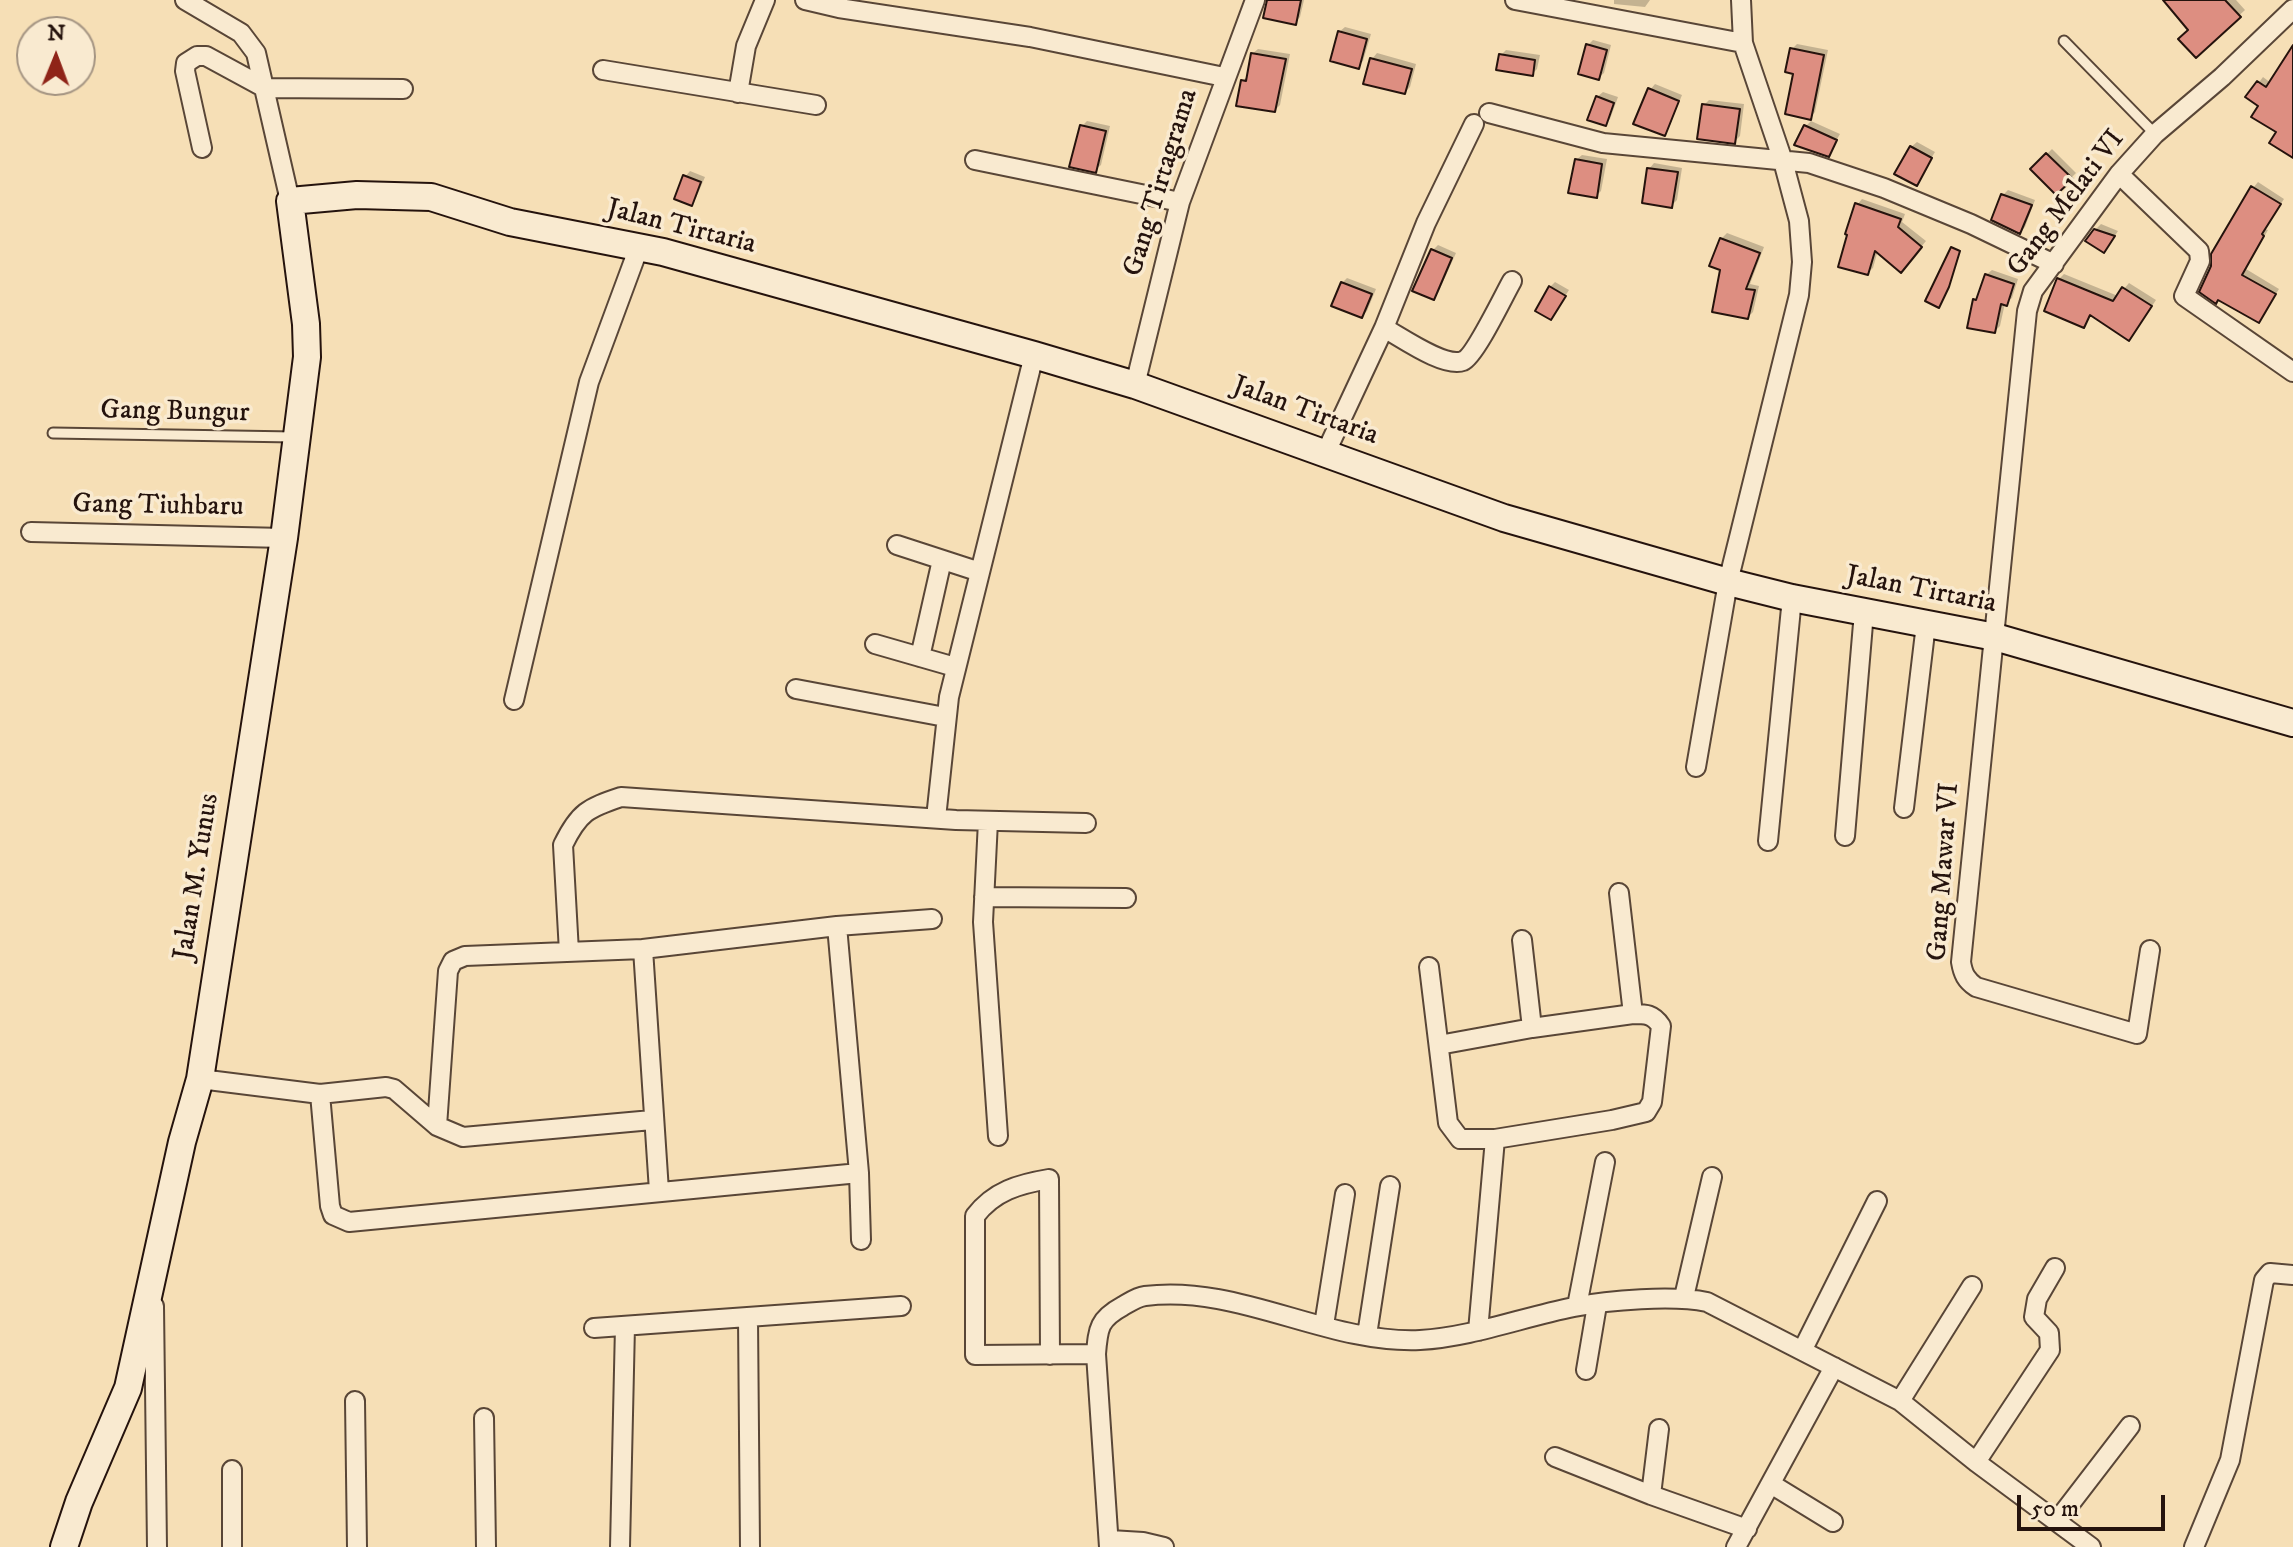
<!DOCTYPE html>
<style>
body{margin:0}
#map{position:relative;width:2293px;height:1547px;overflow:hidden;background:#f6dfb6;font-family:"IM FELL DW Pica",serif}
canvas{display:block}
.north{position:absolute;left:16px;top:16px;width:80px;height:80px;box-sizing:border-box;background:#f9ead0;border:2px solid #a49482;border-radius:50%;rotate:1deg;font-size:22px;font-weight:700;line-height:32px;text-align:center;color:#25130d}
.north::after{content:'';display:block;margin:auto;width:28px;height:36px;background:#8f2418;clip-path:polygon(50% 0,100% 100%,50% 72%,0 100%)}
.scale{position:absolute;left:2017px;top:1495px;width:148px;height:36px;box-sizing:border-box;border:4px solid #25130d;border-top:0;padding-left:10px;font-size:24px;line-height:28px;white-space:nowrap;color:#25130d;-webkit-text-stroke:6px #f9ead0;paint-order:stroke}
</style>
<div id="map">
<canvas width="2293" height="1547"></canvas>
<div class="north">N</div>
<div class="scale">50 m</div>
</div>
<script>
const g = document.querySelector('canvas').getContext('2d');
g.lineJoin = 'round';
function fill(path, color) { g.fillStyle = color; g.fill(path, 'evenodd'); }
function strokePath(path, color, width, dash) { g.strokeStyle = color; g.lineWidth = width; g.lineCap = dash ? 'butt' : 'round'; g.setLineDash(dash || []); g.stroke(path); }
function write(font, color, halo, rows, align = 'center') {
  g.font = font + ' "IM FELL DW Pica",serif'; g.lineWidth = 7; g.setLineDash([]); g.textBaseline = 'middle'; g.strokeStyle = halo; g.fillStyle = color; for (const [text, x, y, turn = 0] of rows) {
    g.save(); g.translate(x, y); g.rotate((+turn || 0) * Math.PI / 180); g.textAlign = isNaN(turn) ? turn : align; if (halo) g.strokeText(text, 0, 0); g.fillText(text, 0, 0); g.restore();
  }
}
const shadow = new Path2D(`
 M 1269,0 L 1304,0 L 1300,17 L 1295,23 Z
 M 1614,0 L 1650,0 L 1645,7 L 1614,4 Z
 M 2165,0 L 2236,0 L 2245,10 L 2196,55 L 2191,29 Z
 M 1345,27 L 1371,34 L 1363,61 L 1358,66 L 1339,32 Z
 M 1593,40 L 1611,45 L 1604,73 L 1598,78 L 1588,45 Z
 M 1797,44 L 1828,50 L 1815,112 L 1810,118 L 1795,73 L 1792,49 Z
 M 1258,49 L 1290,54 L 1280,105 L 1275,110 L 1242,81 L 1248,76 L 1252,54 Z
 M 1506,50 L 1540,55 L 1537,69 L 1532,74 L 1501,55 Z
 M 1377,53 L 1416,64 L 1410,87 L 1405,92 L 1372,59 Z
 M 2293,54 L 2293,156 L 2261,105 L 2248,97 L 2263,77 L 2271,83 Z
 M 1655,84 L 1682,95 L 1669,128 L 1664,134 L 1650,90 Z
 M 1603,92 L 1618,97 L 1610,119 L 1605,124 L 1597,97 Z
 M 1709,100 L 1744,104 L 1740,136 L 1734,142 L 1704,105 Z
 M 1087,121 L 1110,126 L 1101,165 L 1095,170 L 1082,126 Z
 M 1811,121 L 1840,134 L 1828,155 L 1806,126 Z
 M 1917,142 L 1935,152 L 1916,183 L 1911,147 Z
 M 2052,149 L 2076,173 L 2056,193 L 2032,169 Z
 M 1582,155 L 1607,159 L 1601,191 L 1596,196 L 1576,160 Z
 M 1654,163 L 1682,168 L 1677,200 L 1672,205 L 1649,169 Z
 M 690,171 L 705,177 L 696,198 L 691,203 L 685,177 Z
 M 2258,182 L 2284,199 L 2265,229 L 2268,230 L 2246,269 L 2279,289 L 2259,321 L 2202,291 L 2253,188 Z
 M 2008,190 L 2035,200 L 2025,227 L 2020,232 L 2003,195 Z
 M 1862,199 L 1905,214 L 1902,222 L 1926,241 L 1906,265 L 1878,250 L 1873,268 L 1867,273 L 1857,205 Z
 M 2101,224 L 2118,231 L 2109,245 L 2095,230 Z
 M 1727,233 L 1764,247 L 1750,284 L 1759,286 L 1753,312 L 1748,317 L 1723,269 L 1721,239 Z
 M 1438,245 L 1456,253 L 1438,293 L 1433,298 L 1433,250 Z
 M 1992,270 L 2018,279 L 2012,298 L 2005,303 L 2000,326 L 1995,331 L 1975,300 L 1979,296 L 1986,275 Z
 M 2064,274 L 2118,296 L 2129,283 L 2156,300 L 2134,333 L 2092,314 L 2084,326 L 2059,279 Z
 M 1347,278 L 1376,289 L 1367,311 L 1362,316 L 1342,283 Z
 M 1555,282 L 1569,290 L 1551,318 L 1550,287 Z`);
const building = new Path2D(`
 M 1267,0 L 1301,0 L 1296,25 L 1263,18 Z
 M 2163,0 L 2225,0 L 2241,17 L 2196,58 L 2178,39 L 2188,30 Z
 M 1338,31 L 1367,39 L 1359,69 L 1330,61 Z
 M 1586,44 L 1607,50 L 1599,80 L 1578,74 Z
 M 2293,45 L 2293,158 L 2269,143 L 2276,132 L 2251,117 L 2258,106 L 2245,97 L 2257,81 L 2266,87 Z
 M 1790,48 L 1824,55 L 1811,120 L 1785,114 L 1793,74 L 1785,72 Z
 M 1251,53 L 1286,59 L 1275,112 L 1236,106 L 1241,80 L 1246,81 Z
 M 1499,54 L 1535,60 L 1533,76 L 1496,70 Z
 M 1370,58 L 1412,69 L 1405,94 L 1363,84 Z
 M 1648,88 L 1679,101 L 1665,136 L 1633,124 Z
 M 1596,96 L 1614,103 L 1606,126 L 1587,120 Z
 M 1702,104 L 1740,109 L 1735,144 L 1697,139 Z
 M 1080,125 L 1106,131 L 1096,173 L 1069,167 Z
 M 1804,125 L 1837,140 L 1829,157 L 1794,145 Z
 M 1910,146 L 1932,158 L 1917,186 L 1894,174 Z
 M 2046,153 L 2073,179 L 2056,195 L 2030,169 Z
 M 1575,159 L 1602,164 L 1597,198 L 1568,193 Z
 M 1647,168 L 1678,172 L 1672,208 L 1642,203 Z
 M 683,175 L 701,182 L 692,206 L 674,199 Z
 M 2251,186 L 2281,204 L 2262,234 L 2264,236 L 2242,275 L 2276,294 L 2259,323 L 2218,300 L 2216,304 L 2199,292 L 2211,266 L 2211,254 Z
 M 2001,194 L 2032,205 L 2020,234 L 1991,220 Z
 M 1855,203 L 1901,219 L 1898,227 L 1922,247 L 1901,273 L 1875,251 L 1868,275 L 1838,267 L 1847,235 L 1845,234 Z
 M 2094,229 L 2115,236 L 2104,253 L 2085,241 Z
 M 1720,238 L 1760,253 L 1746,289 L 1755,290 L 1748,319 L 1712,312 L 1720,270 L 1709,266 Z
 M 1951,247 L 1960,251 L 1949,287 L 1939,308 L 1925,301 Z
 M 1431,249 L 1452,258 L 1434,300 L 1412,291 Z
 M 1985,274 L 2014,284 L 2007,306 L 2001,304 L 1995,333 L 1967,328 L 1973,299 L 1976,300 Z
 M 2057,278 L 2113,301 L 2122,287 L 2152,306 L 2129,341 L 2090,315 L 2084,328 L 2044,311 Z
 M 1341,282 L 1372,294 L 1362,318 L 1331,306 Z
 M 1549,286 L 1566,296 L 1551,320 L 1535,311 Z`);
const lane = new Path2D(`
 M 2064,41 L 2155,134
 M 53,433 L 294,437`);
const street = new Path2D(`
 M 185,0 L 241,33 L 256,53 L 290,201
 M 805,0 L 839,8 L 1030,37 L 1224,77
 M 1515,0 L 1743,43
 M 603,70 L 816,105
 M 738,93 L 746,46 L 765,0
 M 1489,113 L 1603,143 L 1809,163 L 1884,188 L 1971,224 L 2054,264
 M 202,148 L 185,71 L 186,63 L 197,56 L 206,56 L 265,88 L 403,89
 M 975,160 L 1180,202
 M 2119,174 L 2199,251 L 2200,261 L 2184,296 L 2293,372
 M 1384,328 C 1401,337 1444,368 1463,361 C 1475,356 1504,295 1512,281
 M 1135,385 L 1180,202 L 1255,0
 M 1326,452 L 1384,328 L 1426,223 L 1474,124
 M 31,532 L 284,538
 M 897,545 L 980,572
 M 875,644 L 955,667
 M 920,657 L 942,560
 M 796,689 L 945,717
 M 514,700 L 589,382 L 639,247
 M 1696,767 L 1728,582 L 1799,295 L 1802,262 L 1799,221 L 1783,161 L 1743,43 L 1741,0
 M 1904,808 L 1926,624
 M 936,818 L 949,697 L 1034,355
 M 988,821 L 983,922 L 998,1136
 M 1845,836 L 1864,612
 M 1768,841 L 1792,598
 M 1619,893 L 1633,1014
 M 984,897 L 1126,898
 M 1522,940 L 1532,1028
 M 2150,950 L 2137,1034 L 1976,987 C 1966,980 1963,974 1961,962 L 2027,311 L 2033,291 L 2119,174 L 2155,134 L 2222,77 L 2293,9
 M 569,952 L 563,845 C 579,812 588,808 621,797 L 956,820 L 1086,823
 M 1429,967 L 1448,1123 L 1460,1139 L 1495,1139 L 1612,1120 L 1646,1112 L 1652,1102 L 1661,1026 C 1653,1014 1646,1014 1633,1014 L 1532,1028 L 1439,1045
 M 200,1079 L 320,1094 L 386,1087 L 394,1089 L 437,1126 L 463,1137 L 652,1120
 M 320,1094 L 330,1206 L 333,1215 L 349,1222 L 859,1173 L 837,926
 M 437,1126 L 448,971 L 453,961 L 465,956 L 643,949
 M 859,1173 L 861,1240
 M 659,1191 L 643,949 L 837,926 L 932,919
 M 1684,1297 L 1712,1177
 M 154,1306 L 157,1547
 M 1577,1306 L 1605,1162
 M 748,1318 L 750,1547
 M 1324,1325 L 1345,1194
 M 594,1328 L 901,1306
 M 1478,1331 L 1495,1139
 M 1367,1335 L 1390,1186
 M 1803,1349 L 1877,1201
 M 1050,1355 L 1049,1179 C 1019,1184 994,1191 975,1216 L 975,1355 L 1096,1354
 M 1586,1370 L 1597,1305
 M 355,1401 L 357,1547
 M 1900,1401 L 1972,1286
 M 484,1418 L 486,1547
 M 1659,1429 L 1651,1495 L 1747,1529
 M 1555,1457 L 1651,1495
 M 1976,1462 L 2050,1350 L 2049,1333 L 2034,1317 L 2037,1299 L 2055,1268
 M 1771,1484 L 1833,1522
 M 2057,1521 L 2130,1426
 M 1110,1540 L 1143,1542 L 1164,1547
 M 232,1547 L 232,1470
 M 620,1547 L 625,1326
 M 1109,1547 L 1096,1354 C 1098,1328 1099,1319 1123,1306 C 1130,1302 1137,1297 1145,1296 C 1239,1284 1326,1344 1420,1340 C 1472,1337 1523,1317 1574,1307 C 1609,1300 1673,1295 1707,1302 L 1900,1401 L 1976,1462 L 2091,1547
 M 1736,1547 L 1834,1367
 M 2194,1547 L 2230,1460 L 2264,1280 L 2270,1273 L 2293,1275`);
const secondary = new Path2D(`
 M 64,1547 L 79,1502 L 128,1388 L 182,1142 L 200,1079 L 284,538 L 307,357 L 306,324 L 290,201 L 357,195 L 431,197 L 510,222 L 663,252 L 1034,355 L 1135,385 L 1504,518 L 1728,582 L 1792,598 L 1995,637 L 2293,723`);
const streetNames = [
 ["Gang Tirtagrama",1162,183,-73],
 ["Gang Melati VI",2067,204,-53],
 ["Jalan Tirtaria",681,228,14],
 ["Jalan Tirtaria",1305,412,20],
 ["Gang Bungur",175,413,1],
 ["Gang Tiuhbaru",158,507,1],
 ["Jalan Tirtaria",1921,591,11],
 ["Gang Mawar VI",1945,872,-86],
 ["Jalan M. Yunus",198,877,-81]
];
fill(shadow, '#0003');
fill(building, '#dd8e81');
strokePath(building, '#25130d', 2);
strokePath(lane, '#594637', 13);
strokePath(street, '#594637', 22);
strokePath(secondary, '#25130d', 30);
strokePath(lane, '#f9ead0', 9);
strokePath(street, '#f9ead0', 18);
strokePath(secondary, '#f9ead0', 26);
write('28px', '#25130d', '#f9ead0', streetNames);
</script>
